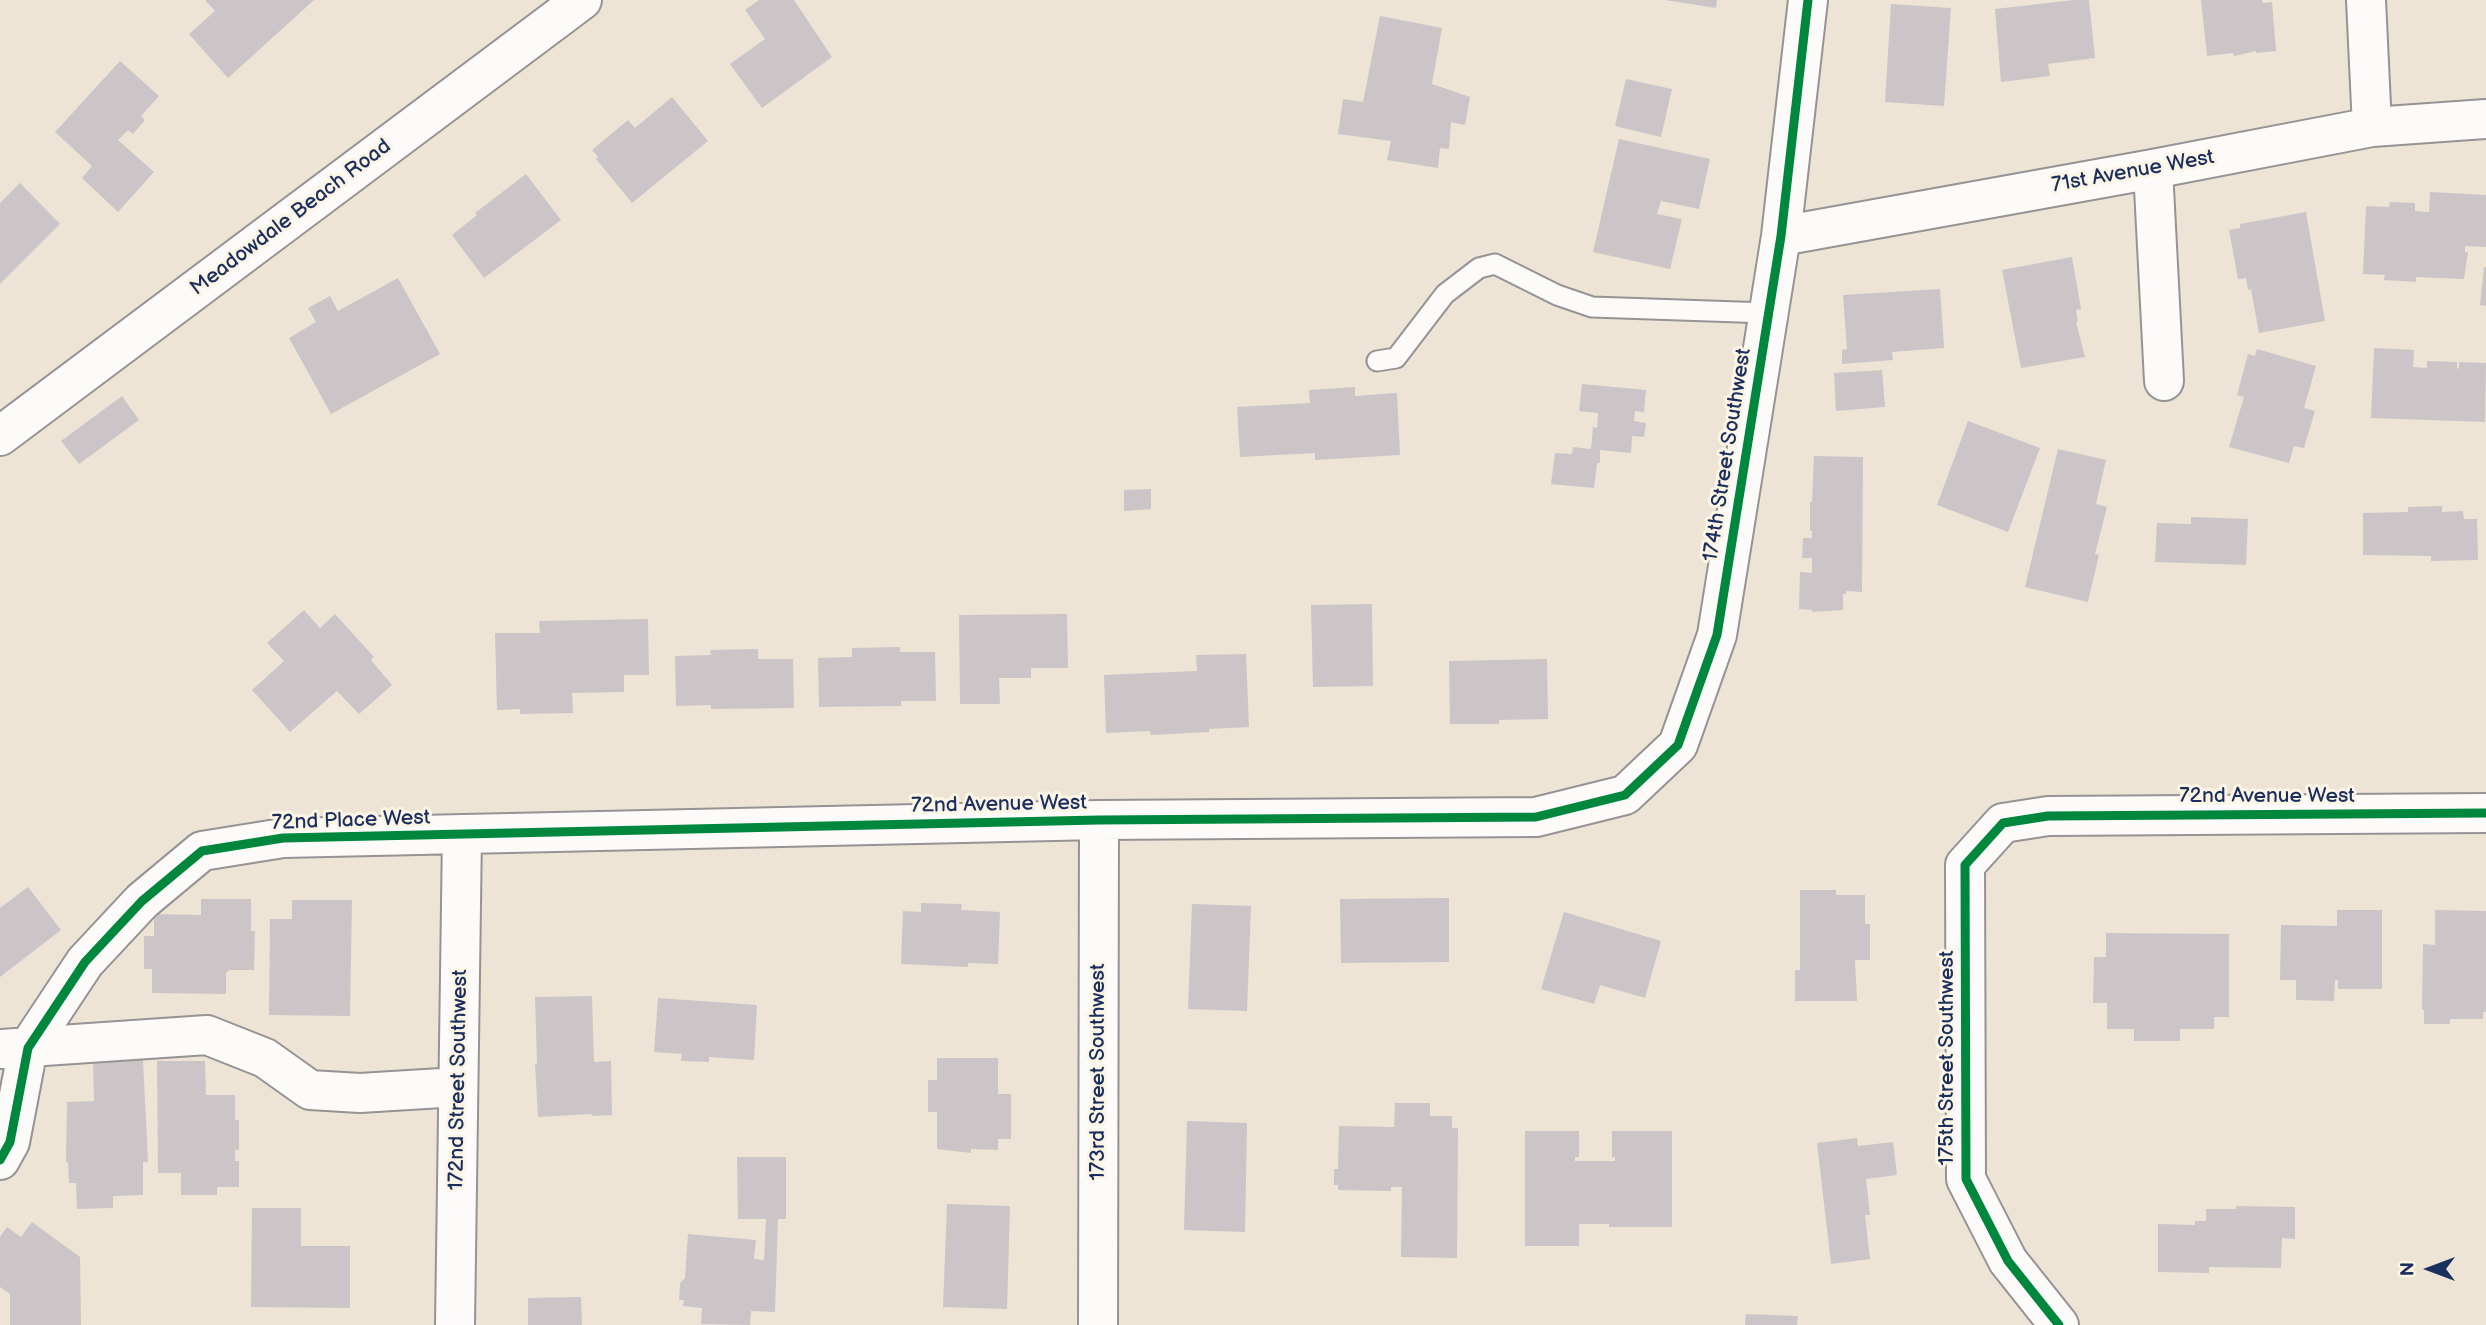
<!DOCTYPE html>
<style>
body{margin:0}
#map{position:relative;width:2486px;height:1325px;overflow:hidden;background:#ede4d6;font-family:"Balsamiq Sans",sans-serif}
canvas{display:block}
.north{position:absolute;left:2395px;top:1234px;width:70px;height:70px;-webkit-text-stroke:5px #fcf5e5;paint-order:stroke;rotate:270deg;font-size:19px;font-weight:700;line-height:28px;text-align:center;color:#1b2f5e}
.north::after{content:'';display:block;margin:auto;width:24px;height:32px;background:#1b2f5e;clip-path:polygon(50% 0,100% 100%,50% 72%,0 100%)}
</style>
<div id="map">
<canvas width="2486" height="1325"></canvas>
<div class="north">N</div>
</div>
<script>
const g = document.querySelector('canvas').getContext('2d');
g.lineJoin = 'round';
function fill(path, color) { g.fillStyle = color; g.fill(path, 'evenodd'); }
function strokePath(path, color, width, dash) { g.strokeStyle = color; g.lineWidth = width; g.lineCap = dash ? 'butt' : 'round'; g.setLineDash(dash || []); g.stroke(path); }
function write(font, color, halo, rows, align = 'center') {
  g.font = font + ' "Balsamiq Sans",sans-serif'; g.lineWidth = 6; g.setLineDash([]); g.textBaseline = 'middle'; g.strokeStyle = halo; g.fillStyle = color; for (const [text, x, y, turn = 0] of rows) {
    g.save(); g.translate(x, y); g.rotate((+turn || 0) * Math.PI / 180); g.textAlign = isNaN(turn) ? turn : align; if (halo) g.strokeText(text, 0, 0); g.fillText(text, 0, 0); g.restore();
  }
}
const building = new Path2D(`
 M 205,0 L 314,0 L 228,78 L 189,34 L 215,11 Z
 M 759,0 L 794,0 L 832,57 L 762,108 L 730,64 L 765,39 L 745,10 Z
 M 1665,0 L 1717,0 L 1716,8 Z
 M 2074,0 L 2089,0 L 2095,58 L 2048,64 L 2050,76 L 2001,82 L 1995,9 Z
 M 2201,0 L 2262,0 L 2263,3 L 2272,2 L 2276,51 L 2256,53 L 2256,51 L 2234,56 L 2233,53 L 2207,56 Z
 M 1891,4 L 1951,8 L 1944,106 L 1885,102 Z
 M 1380,16 L 1442,28 L 1432,84 L 1470,97 L 1465,125 L 1451,122 L 1449,149 L 1440,148 L 1438,168 L 1387,160 L 1391,141 L 1338,134 L 1343,99 L 1363,102 Z
 M 120,61 L 159,96 L 141,116 L 145,120 L 133,134 L 128,130 L 118,140 L 154,172 L 118,212 L 82,178 L 92,166 L 55,132 Z
 M 1626,79 L 1672,89 L 1661,137 L 1615,126 Z
 M 672,97 L 708,141 L 632,203 L 596,159 L 598,157 L 592,150 L 628,120 L 635,128 Z
 M 1619,139 L 1710,159 L 1699,209 L 1661,201 L 1657,214 L 1682,219 L 1670,269 L 1593,252 Z
 M 526,174 L 561,220 L 484,278 L 452,235 L 477,215 L 475,213 Z
 M 20,183 L 60,224 L 0,284 L 0,203 Z
 M 2430,192 L 2486,195 L 2486,247 L 2465,246 L 2465,252 L 2468,252 L 2464,279 L 2416,277 L 2416,282 L 2384,280 L 2385,275 L 2363,274 L 2366,206 L 2389,207 L 2390,202 L 2415,203 L 2415,211 L 2429,212 Z
 M 2306,212 L 2325,321 L 2259,333 L 2251,289 L 2248,290 L 2246,278 L 2238,279 L 2229,230 L 2240,228 L 2240,224 Z
 M 2072,257 L 2081,309 L 2076,310 L 2078,322 L 2076,322 L 2085,357 L 2021,368 L 2002,270 Z
 M 2484,267 L 2486,267 L 2486,306 L 2480,305 Z
 M 398,278 L 440,354 L 331,414 L 289,338 L 316,322 L 308,308 L 330,296 L 338,311 Z
 M 1940,289 L 1944,348 L 1892,352 L 1893,360 L 1842,364 L 1842,350 L 1847,349 L 1843,295 Z
 M 2374,348 L 2414,350 L 2413,367 L 2427,368 L 2427,361 L 2457,362 L 2457,368 L 2459,369 L 2459,362 L 2486,363 L 2485,422 L 2371,418 Z
 M 2257,349 L 2316,366 L 2304,408 L 2315,411 L 2304,448 L 2294,446 L 2289,463 L 2229,447 L 2244,397 L 2237,395 L 2248,354 L 2255,356 Z
 M 1882,370 L 1885,407 L 1836,411 L 1834,373 Z
 M 1582,384 L 1646,390 L 1644,412 L 1635,411 L 1634,421 L 1646,423 L 1644,437 L 1632,436 L 1631,453 L 1600,450 L 1600,463 L 1597,463 L 1594,488 L 1551,484 L 1555,453 L 1572,454 L 1573,447 L 1591,449 L 1593,427 L 1597,428 L 1598,413 L 1579,411 Z
 M 1355,387 L 1355,396 L 1397,393 L 1400,455 L 1315,460 L 1315,453 L 1240,457 L 1237,407 L 1310,403 L 1309,390 Z
 M 122,396 L 139,420 L 79,464 L 61,441 Z
 M 1968,421 L 2040,448 L 2008,532 L 1937,505 Z
 M 2058,449 L 2106,460 L 2096,504 L 2107,507 L 2095,554 L 2099,555 L 2088,602 L 2025,587 Z
 M 1814,456 L 1863,457 L 1862,592 L 1846,591 L 1846,594 L 1843,594 L 1843,610 L 1812,612 L 1812,610 L 1799,609 L 1800,572 L 1812,573 L 1812,558 L 1802,558 L 1803,538 L 1812,538 L 1812,531 L 1810,531 L 1810,502 L 1812,502 Z
 M 1151,489 L 1151,509 L 1124,511 L 1124,490 Z
 M 2442,506 L 2442,512 L 2463,511 L 2464,519 L 2477,519 L 2478,560 L 2431,561 L 2431,556 L 2363,555 L 2363,513 L 2408,512 L 2408,507 Z
 M 2191,517 L 2248,519 L 2246,565 L 2155,562 L 2157,523 L 2191,524 Z
 M 1372,604 L 1373,686 L 1313,687 L 1311,605 Z
 M 304,610 L 320,628 L 335,614 L 374,657 L 371,660 L 392,685 L 359,714 L 337,691 L 290,732 L 252,690 L 284,661 L 267,643 Z
 M 1067,614 L 1068,668 L 1031,668 L 1031,678 L 999,678 L 1000,704 L 960,704 L 959,615 Z
 M 648,619 L 649,675 L 624,675 L 624,692 L 572,693 L 573,713 L 520,714 L 520,709 L 497,710 L 495,633 L 540,633 L 539,621 Z
 M 900,647 L 900,652 L 935,652 L 936,701 L 901,701 L 901,706 L 819,707 L 818,658 L 852,657 L 852,648 Z
 M 758,649 L 758,659 L 793,659 L 794,708 L 711,709 L 711,705 L 676,706 L 675,656 L 711,655 L 710,650 Z
 M 1246,654 L 1249,727 L 1209,729 L 1209,732 L 1151,735 L 1150,731 L 1106,733 L 1104,675 L 1197,671 L 1196,655 Z
 M 1547,659 L 1548,719 L 1499,720 L 1499,724 L 1450,724 L 1449,661 Z
 M 28,887 L 61,930 L 0,977 L 0,908 Z
 M 1800,890 L 1836,890 L 1836,895 L 1865,895 L 1865,924 L 1870,924 L 1870,960 L 1855,960 L 1857,1001 L 1795,1001 L 1795,970 L 1800,970 Z
 M 1449,898 L 1449,962 L 1341,963 L 1340,899 Z
 M 201,899 L 251,899 L 251,931 L 255,931 L 254,970 L 229,970 L 226,973 L 226,994 L 152,993 L 152,969 L 144,969 L 144,936 L 154,936 L 154,914 L 201,915 Z
 M 292,900 L 352,900 L 350,1016 L 269,1015 L 270,919 L 292,919 Z
 M 921,903 L 962,904 L 961,910 L 1000,912 L 998,964 L 968,963 L 968,967 L 901,964 L 903,911 L 921,912 Z
 M 1192,904 L 1251,906 L 1247,1011 L 1188,1009 Z
 M 2337,910 L 2382,910 L 2382,989 L 2338,989 L 2338,980 L 2335,980 L 2334,1001 L 2296,1000 L 2296,980 L 2280,980 L 2281,925 L 2337,926 Z
 M 2435,910 L 2486,911 L 2486,1012 L 2483,1012 L 2483,1019 L 2450,1019 L 2450,1024 L 2424,1024 L 2424,1010 L 2422,1010 L 2423,944 L 2435,945 Z
 M 1564,912 L 1661,941 L 1645,998 L 1600,985 L 1594,1004 L 1541,989 Z
 M 2106,933 L 2229,934 L 2229,1017 L 2214,1017 L 2214,1029 L 2180,1029 L 2180,1041 L 2134,1041 L 2134,1029 L 2107,1029 L 2107,1003 L 2093,1003 L 2094,957 L 2106,957 Z
 M 592,996 L 594,1062 L 611,1061 L 612,1115 L 592,1116 L 592,1114 L 538,1117 L 535,1064 L 537,1064 L 535,997 Z
 M 658,998 L 757,1005 L 754,1060 L 709,1057 L 709,1062 L 681,1061 L 682,1054 L 654,1052 Z
 M 937,1058 L 998,1058 L 998,1094 L 1011,1094 L 1011,1139 L 998,1139 L 998,1150 L 971,1149 L 971,1153 L 937,1149 L 937,1112 L 928,1112 L 928,1080 L 937,1080 Z
 M 143,1060 L 148,1162 L 143,1162 L 143,1195 L 113,1196 L 113,1208 L 77,1209 L 76,1183 L 69,1183 L 68,1163 L 66,1161 L 67,1102 L 94,1101 L 93,1061 Z
 M 157,1061 L 205,1061 L 206,1095 L 235,1095 L 235,1120 L 239,1120 L 239,1150 L 235,1150 L 235,1161 L 239,1161 L 239,1187 L 217,1187 L 217,1195 L 181,1195 L 181,1173 L 158,1173 Z
 M 1395,1103 L 1430,1103 L 1430,1116 L 1452,1116 L 1452,1128 L 1458,1128 L 1457,1258 L 1401,1257 L 1402,1187 L 1391,1187 L 1391,1191 L 1338,1190 L 1338,1185 L 1334,1185 L 1334,1169 L 1338,1169 L 1339,1126 L 1394,1127 Z
 M 1187,1121 L 1247,1123 L 1245,1232 L 1184,1230 Z
 M 1525,1131 L 1579,1131 L 1579,1157 L 1575,1157 L 1575,1161 L 1615,1161 L 1615,1157 L 1612,1157 L 1612,1131 L 1672,1131 L 1672,1227 L 1609,1227 L 1609,1224 L 1579,1224 L 1579,1246 L 1525,1246 Z
 M 1857,1138 L 1858,1146 L 1893,1142 L 1897,1175 L 1866,1179 L 1870,1215 L 1865,1215 L 1870,1259 L 1831,1264 L 1817,1143 Z
 M 737,1157 L 786,1157 L 786,1219 L 778,1219 L 775,1312 L 751,1311 L 750,1325 L 701,1324 L 702,1308 L 683,1306 L 684,1300 L 679,1300 L 680,1283 L 685,1278 L 688,1234 L 756,1240 L 754,1259 L 764,1260 L 766,1219 L 738,1219 Z
 M 947,1204 L 1010,1206 L 1007,1309 L 943,1307 Z
 M 2236,1206 L 2295,1207 L 2295,1239 L 2282,1238 L 2281,1268 L 2209,1267 L 2209,1273 L 2158,1272 L 2158,1224 L 2195,1225 L 2195,1221 L 2206,1221 L 2206,1209 L 2236,1209 Z
 M 252,1208 L 301,1208 L 301,1246 L 350,1246 L 350,1308 L 251,1307 Z
 M 32,1222 L 80,1257 L 81,1325 L 10,1325 L 10,1294 L 0,1287 L 0,1237 L 7,1227 L 21,1237 Z
 M 581,1297 L 582,1325 L 528,1325 L 528,1298 Z
 M 1746,1314 L 1798,1316 L 1797,1325 L 1745,1325 Z`);
const lane = new Path2D(`
 M 1377,361 L 1396,358 L 1445,294 L 1479,268 L 1495,264 L 1557,295 L 1592,307 L 1768,313`);
const street = new Path2D(`
 M 2366,0 L 2372,127
 M 2153,169 L 2164,381
 M 1781,236 L 2153,169 L 2372,127 L 2486,119
 M 0,436 L 582,0
 M 0,1049 L 207,1035 L 265,1058 L 310,1090 L 360,1093 L 458,1087
 M 0,1160 L 10,1142 L 28,1048 L 85,962 L 142,901 L 202,851 L 283,838 L 1099,820 L 1536,817 L 1625,795 L 1678,745 L 1717,635 L 1781,236 L 1808,0
 M 455,1325 L 462,834
 M 1098,1325 L 1099,820
 M 2059,1325 L 2008,1261 L 1966,1179 L 1965,865 L 2003,823 L 2048,816 L 2486,813`);
const cycleway = new Path2D(`
 M 0,1160 L 10,1142 L 28,1048 L 85,962 L 142,901 L 202,851 L 283,838 L 1099,820 L 1536,817 L 1625,795 L 1678,745 L 1717,635 L 1781,236 L 1808,0
 M 2059,1325 L 2008,1261 L 1966,1179 L 1965,865 L 2003,823 L 2048,816 L 2486,813`);
const streetNames = [
 ["71st Avenue West",2133,172,-10],
 ["Meadowdale Beach Road",291,218,-37],
 ["174th Street Southwest",1728,455,-81],
 ["72nd Avenue West",2267,797],
 ["72nd Avenue West",999,805,-1],
 ["72nd Place West",351,821,-2],
 ["175th Street Southwest",1948,1058,-90],
 ["173rd Street Southwest",1099,1072,-90],
 ["172nd Street Southwest",459,1080,-89]
];
fill(building, '#cbc5c7');
strokePath(lane, '#959394', 23);
strokePath(street, '#959394', 42);
strokePath(lane, '#fcfbf9', 19);
strokePath(street, '#fcfbf9', 38);
strokePath(cycleway, '#00873e', 9);
write('21px', '#1b2f5e', '#fcf5e5', streetNames);
</script>
